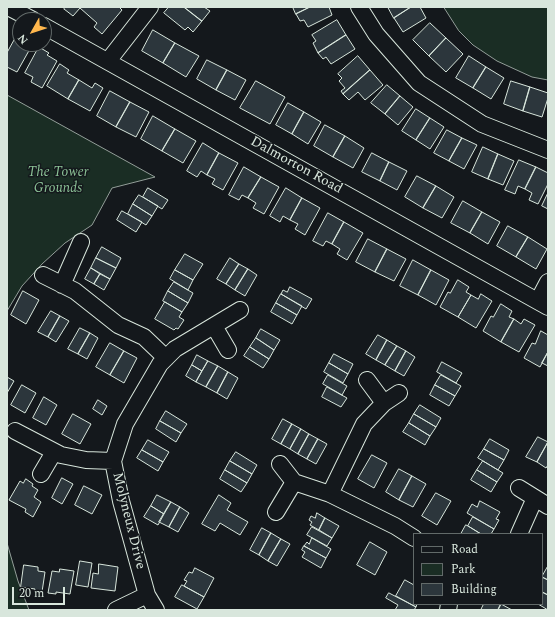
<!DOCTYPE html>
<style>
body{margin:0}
#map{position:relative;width:555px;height:617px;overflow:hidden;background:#14181c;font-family:Spectral,serif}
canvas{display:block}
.frame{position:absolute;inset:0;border:8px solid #d8e6dc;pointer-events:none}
.legend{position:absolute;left:413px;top:533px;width:130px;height:72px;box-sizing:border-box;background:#14181c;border:1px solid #626a69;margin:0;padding:5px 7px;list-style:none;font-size:12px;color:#d8e6dc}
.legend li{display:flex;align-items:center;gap:8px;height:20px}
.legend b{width:20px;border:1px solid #626a69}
.north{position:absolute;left:12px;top:12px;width:40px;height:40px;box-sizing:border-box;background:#14181c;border:1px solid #626a69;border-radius:50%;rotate:231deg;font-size:11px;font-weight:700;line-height:16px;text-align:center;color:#d8e6dc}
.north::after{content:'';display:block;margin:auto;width:14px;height:18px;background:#ffb74d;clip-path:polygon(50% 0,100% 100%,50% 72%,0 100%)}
.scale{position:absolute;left:12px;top:587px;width:53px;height:18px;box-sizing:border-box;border:2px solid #d8e6dc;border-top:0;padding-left:5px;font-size:12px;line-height:14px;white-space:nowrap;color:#d8e6dc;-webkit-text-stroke:3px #14181c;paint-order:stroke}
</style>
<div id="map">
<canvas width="555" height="617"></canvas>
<div class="frame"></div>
<ul class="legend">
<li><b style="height:5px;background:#14181c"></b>Road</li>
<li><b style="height:11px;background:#1a2d24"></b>Park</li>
<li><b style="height:11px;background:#2c363c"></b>Building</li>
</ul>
<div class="north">N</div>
<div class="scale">20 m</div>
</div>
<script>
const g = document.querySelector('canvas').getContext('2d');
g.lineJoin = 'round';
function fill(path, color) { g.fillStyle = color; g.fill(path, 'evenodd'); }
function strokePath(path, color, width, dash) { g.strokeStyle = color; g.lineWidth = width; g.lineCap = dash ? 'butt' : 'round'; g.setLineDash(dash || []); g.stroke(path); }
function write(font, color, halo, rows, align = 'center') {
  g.font = font + ' Spectral,serif'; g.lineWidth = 3; g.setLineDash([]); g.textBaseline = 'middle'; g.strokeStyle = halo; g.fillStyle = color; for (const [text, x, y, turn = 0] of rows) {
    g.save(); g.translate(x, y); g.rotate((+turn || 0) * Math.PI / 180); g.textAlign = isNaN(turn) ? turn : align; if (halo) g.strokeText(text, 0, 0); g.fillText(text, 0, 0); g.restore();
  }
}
const green = new Path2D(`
 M 444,7 L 548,7 L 548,80 L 532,77 L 497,61 L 473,45 L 459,31 Z
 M 7,95 L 155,177 L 112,188 L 92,225 L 65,243 L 42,264 L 22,286 L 7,311 Z
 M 7,543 L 18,581 L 29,610 L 7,610 Z`);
const building = new Path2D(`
 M 66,7 L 119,7 L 122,10 L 102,34 L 94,27 L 97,23 L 80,8 L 73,16 L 64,9 Z
 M 169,7 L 184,7 L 202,21 L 193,32 L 188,27 L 185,30 L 164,13 Z
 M 184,7 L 204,7 L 210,11 L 202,21 Z
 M 293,7 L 310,7 L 296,14 Z
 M 310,7 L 329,7 L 332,15 L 308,27 L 304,20 L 300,21 L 296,14 Z
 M 388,7 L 411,7 L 394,18 Z
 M 411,7 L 420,7 L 426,18 L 403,32 L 394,18 Z
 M 337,20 L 346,35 L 318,53 L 313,43 L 316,41 L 312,35 Z
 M 430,23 L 446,38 L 429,56 L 413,40 Z
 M 153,30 L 175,43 L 163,63 L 142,51 Z
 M 346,35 L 355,49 L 331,64 L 326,57 L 323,59 L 318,53 Z
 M 446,38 L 463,54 L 446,72 L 429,56 Z
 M 15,39 L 20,42 L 20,44 L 24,44 L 31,47 L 17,72 L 7,67 L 7,53 Z
 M 175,43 L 199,56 L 186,77 L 163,63 Z
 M 39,47 L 49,53 L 47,55 L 57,61 L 42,88 L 31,82 L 33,77 L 25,73 Z
 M 358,56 L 370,70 L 343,94 L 341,91 L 345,88 L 339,81 L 342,78 L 338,74 Z
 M 469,56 L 486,67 L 473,88 L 456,78 Z
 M 207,60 L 227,70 L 216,90 L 197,79 Z
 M 60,64 L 69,70 L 67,73 L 79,80 L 68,99 L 47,86 Z
 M 486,67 L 504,78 L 491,99 L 473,88 Z
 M 227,70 L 246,80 L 235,100 L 216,90 Z
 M 370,70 L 383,85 L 365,100 L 358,92 L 349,100 L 343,94 Z
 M 79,80 L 92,88 L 95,83 L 103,88 L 90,111 L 68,99 Z
 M 256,81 L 285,97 L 270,124 L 240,108 Z
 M 511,81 L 530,87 L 523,111 L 504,104 Z
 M 387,85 L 400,96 L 385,114 L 371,103 Z
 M 530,87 L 548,93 L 548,98 L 542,117 L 523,111 Z
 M 110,91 L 130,102 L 116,127 L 97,116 Z
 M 400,96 L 413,107 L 398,125 L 385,114 Z
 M 130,102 L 149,112 L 136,137 L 116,127 Z
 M 288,103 L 304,112 L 292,134 L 276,125 Z
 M 416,109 L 430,118 L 416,140 L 402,131 Z
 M 304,112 L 321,122 L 308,144 L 292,134 Z
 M 153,116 L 175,129 L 162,151 L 141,139 Z
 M 430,118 L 444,127 L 430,149 L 416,140 Z
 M 325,125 L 345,136 L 333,157 L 314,146 Z
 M 175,129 L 196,141 L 183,163 L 162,151 Z
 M 447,130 L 462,138 L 449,161 L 434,153 Z
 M 345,136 L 364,148 L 353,168 L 333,157 Z
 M 462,138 L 477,145 L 464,169 L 449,161 Z
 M 203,143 L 219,153 L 207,175 L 201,171 L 197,177 L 187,171 Z
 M 483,147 L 498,154 L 488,179 L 472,172 Z
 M 219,153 L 238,163 L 223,190 L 212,184 L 215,179 L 207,175 Z
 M 372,153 L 389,162 L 380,181 L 362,172 Z
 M 498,154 L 514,161 L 503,185 L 488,179 Z
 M 519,160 L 536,167 L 525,189 L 518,186 L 515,194 L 505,190 Z
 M 389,162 L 407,171 L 397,190 L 380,181 Z
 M 244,167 L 261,177 L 248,198 L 242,195 L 239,200 L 229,195 Z
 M 536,167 L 548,173 L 548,184 L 538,204 L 529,200 L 532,193 L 525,189 Z
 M 417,176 L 436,186 L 423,208 L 405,197 Z
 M 261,177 L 279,187 L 264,214 L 253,208 L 256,203 L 248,198 Z
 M 436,186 L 454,197 L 442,218 L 423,208 Z
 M 148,188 L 168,200 L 162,209 L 143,197 Z
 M 286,188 L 302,198 L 290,220 L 283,216 L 280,222 L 270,216 Z
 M 548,193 L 548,209 L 542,206 Z
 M 139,195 L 158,206 L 152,216 L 133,204 Z
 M 302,198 L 320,208 L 305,235 L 295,229 L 298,224 L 290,220 Z
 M 463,201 L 482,212 L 470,233 L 451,223 Z
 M 133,204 L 152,216 L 146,225 L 128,214 Z
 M 122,211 L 142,222 L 136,232 L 117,220 Z
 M 482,212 L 500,222 L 488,244 L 470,233 Z
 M 328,213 L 344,222 L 332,244 L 326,241 L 323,246 L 313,241 Z
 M 344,222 L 363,233 L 347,260 L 337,254 L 340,249 L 332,244 Z
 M 508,226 L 528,237 L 516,257 L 497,246 Z
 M 528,237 L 547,249 L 536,269 L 516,257 Z
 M 368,239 L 387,249 L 375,272 L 356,262 Z
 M 102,247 L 121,258 L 116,268 L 96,258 Z
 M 387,249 L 406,259 L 394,281 L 375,272 Z
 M 185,254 L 203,264 L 193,280 L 175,270 Z
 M 96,258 L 116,268 L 110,279 L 91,268 Z
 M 230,258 L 239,264 L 226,284 L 217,279 Z
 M 413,260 L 431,270 L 418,295 L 400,286 Z
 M 239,264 L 248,269 L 235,290 L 226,284 Z
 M 91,268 L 100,274 L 94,284 L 85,279 Z
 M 248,269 L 257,275 L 245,296 L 235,290 Z
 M 175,270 L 193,280 L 188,290 L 170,279 Z
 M 431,270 L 449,280 L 436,305 L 418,295 Z
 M 100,274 L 110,279 L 104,290 L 94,284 Z
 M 458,280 L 469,287 L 466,292 L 471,295 L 458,317 L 440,307 L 448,292 L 450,293 Z
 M 174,282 L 193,293 L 188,303 L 168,291 Z
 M 290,287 L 312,299 L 306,309 L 281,294 L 283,290 L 287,292 Z
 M 23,291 L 39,300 L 26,324 L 11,315 Z
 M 168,291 L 188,303 L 182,312 L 163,301 Z
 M 281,294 L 302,306 L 297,315 L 276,303 Z
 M 481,294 L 492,301 L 476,328 L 458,317 L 471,295 L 478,299 Z
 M 165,302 L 182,312 L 179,317 L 184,320 L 178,329 L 176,328 L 174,330 L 155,319 Z
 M 276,303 L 297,315 L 292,324 L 271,312 Z
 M 501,304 L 512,311 L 509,317 L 514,319 L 501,342 L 483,331 L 491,316 L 493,317 Z
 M 51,311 L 60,316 L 48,337 L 38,332 Z
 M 60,316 L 69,321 L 56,342 L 48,337 Z
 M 514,319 L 521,324 L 524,319 L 535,325 L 519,352 L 501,342 Z
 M 80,328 L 90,333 L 78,354 L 68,349 Z
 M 261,329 L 280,340 L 274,350 L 256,338 Z
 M 541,331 L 548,335 L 548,352 L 540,367 L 524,358 L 532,343 L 535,344 Z
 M 90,333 L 98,338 L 87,359 L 78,354 Z
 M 378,335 L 387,340 L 376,360 L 366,354 Z
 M 256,338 L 274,350 L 269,359 L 250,347 Z
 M 387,340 L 397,346 L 385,365 L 376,360 Z
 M 110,343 L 124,351 L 110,375 L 96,367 Z
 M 397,346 L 406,351 L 395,371 L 385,365 Z
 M 250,347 L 269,359 L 263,368 L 244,356 Z
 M 124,351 L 137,358 L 124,383 L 110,375 Z
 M 406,351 L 415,357 L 404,376 L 395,371 Z
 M 548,352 L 548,366 L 542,363 Z
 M 334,354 L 353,364 L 348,374 L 329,363 Z
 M 197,355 L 208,361 L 202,371 L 192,365 Z
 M 208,361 L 218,366 L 206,387 L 196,382 Z
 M 442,362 L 462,373 L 456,383 L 437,372 Z
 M 329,363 L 348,374 L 343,383 L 324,372 Z
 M 192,365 L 202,371 L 196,382 L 186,376 Z
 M 218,366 L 228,372 L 217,393 L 206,387 Z
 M 228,372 L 238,378 L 227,399 L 217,393 Z
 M 328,375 L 347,386 L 342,395 L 323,384 Z
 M 441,375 L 461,386 L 455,396 L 435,385 Z
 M 7,377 L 14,381 L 7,393 Z
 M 22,385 L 36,393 L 25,413 L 11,405 Z
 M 435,385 L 455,396 L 449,406 L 430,395 Z
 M 327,387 L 347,398 L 341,407 L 322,397 Z
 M 44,397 L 57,405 L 46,425 L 33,418 Z
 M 98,400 L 107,406 L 102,415 L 93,409 Z
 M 420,405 L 441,418 L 436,427 L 414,414 Z
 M 166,411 L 187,424 L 181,433 L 160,421 Z
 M 73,414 L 91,424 L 80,444 L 62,434 Z
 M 414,414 L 436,427 L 430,436 L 409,423 Z
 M 283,419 L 292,424 L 281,444 L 272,439 Z
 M 160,421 L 181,433 L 176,442 L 156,429 Z
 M 409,423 L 430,436 L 425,445 L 403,432 Z
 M 292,424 L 301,429 L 290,449 L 281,444 Z
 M 301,429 L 309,434 L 298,454 L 290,449 Z
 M 309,434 L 318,439 L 307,459 L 298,454 Z
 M 538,437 L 548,442 L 537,462 L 526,457 Z
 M 318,439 L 327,444 L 316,464 L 307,459 Z
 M 490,439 L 509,450 L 504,460 L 484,449 Z
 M 148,440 L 169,452 L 163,462 L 142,450 Z
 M 548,442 L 548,465 L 546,468 L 537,462 Z
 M 484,449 L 504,460 L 498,470 L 478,458 Z
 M 142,450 L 163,462 L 158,471 L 137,458 Z
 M 236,452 L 257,465 L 252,474 L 230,461 Z
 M 372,455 L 387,463 L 374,488 L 358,479 Z
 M 230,461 L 252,474 L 247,483 L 225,470 Z
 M 483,461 L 503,473 L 497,482 L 477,470 Z
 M 399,469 L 412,476 L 399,500 L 386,492 Z
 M 225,470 L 247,483 L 241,492 L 220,479 Z
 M 477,470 L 497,482 L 491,492 L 471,480 Z
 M 412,476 L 426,484 L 413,507 L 399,500 Z
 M 62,478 L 73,484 L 62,504 L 52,498 Z
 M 26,479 L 33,484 L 32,486 L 38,490 L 34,497 L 41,502 L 33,517 L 25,512 L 26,509 L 9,500 L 20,481 L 23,483 Z
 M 84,486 L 102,495 L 92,514 L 75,505 Z
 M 436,493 L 451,501 L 437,525 L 422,516 Z
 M 157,495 L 171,502 L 164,514 L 151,506 Z
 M 219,495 L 231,503 L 227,510 L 248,522 L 240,535 L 220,523 L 215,531 L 202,524 Z
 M 480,501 L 500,512 L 496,519 L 499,520 L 494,529 L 467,513 L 472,504 L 477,507 Z
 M 171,502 L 180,507 L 169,527 L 159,522 Z
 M 151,506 L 164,514 L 158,525 L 144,517 Z
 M 180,507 L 189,513 L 178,532 L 169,527 Z
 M 317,513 L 325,518 L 319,530 L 310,525 L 312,522 L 309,520 L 311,516 L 315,518 Z
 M 473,517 L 494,529 L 491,534 L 481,534 L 468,526 Z
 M 325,518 L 339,526 L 332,538 L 319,530 Z
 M 466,525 L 468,526 L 481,534 L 461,534 Z
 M 312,527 L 332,538 L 327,546 L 307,535 Z
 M 262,528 L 271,533 L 259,555 L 250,550 Z
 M 271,533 L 281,539 L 268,561 L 259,555 Z
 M 312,538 L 331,549 L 326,558 L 304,546 L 307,542 L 309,544 Z
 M 281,539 L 290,544 L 277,566 L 268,561 Z
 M 370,542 L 387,552 L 375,575 L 357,565 Z
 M 304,546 L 326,558 L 321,568 L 302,557 L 305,552 L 302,550 Z
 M 80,561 L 92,563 L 88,587 L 76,585 Z
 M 99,564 L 118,567 L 115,591 L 91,588 L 93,573 L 98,574 Z
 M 24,565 L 38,567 L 38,571 L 45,572 L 42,592 L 35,591 L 35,589 L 21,587 Z
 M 548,566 L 548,580 L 542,577 Z
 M 195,568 L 214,578 L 204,597 L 184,586 L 187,581 L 184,580 L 189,572 L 192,573 Z
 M 60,569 L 74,571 L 70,594 L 56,592 L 56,594 L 48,593 L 52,571 L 59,572 Z
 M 542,577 L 548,580 L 548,595 L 542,592 Z
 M 405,580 L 414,585 L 414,604 L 417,604 L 416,607 L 396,596 Z
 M 182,585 L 204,597 L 197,609 L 175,597 Z
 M 542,592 L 548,595 L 548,610 L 538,604 L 542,604 Z
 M 389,593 L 416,607 L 414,610 L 395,610 L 398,605 L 386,598 Z
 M 484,604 L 501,604 L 498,610 L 481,610 Z
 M 501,604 L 512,610 L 498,610 Z`);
const minor = new Path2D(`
 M 8,7 L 33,20
 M 359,7 L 376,34 L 419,83 L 482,124 L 548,150
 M 44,26 L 548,307
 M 108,61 L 150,7
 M 43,275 L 75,291 L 118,325 L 144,337 L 166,358
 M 62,285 L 81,242
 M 538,301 L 548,282
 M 214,326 L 228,350
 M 367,380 L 384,403
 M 15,431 L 61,455 L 86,460 L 113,461
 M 280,464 L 294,482 L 330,494 L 395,526 L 414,538
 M 41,474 L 54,452
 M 519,488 L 548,506
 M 330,494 L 364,424 L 384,403 L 399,393
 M 276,512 L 294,482
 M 519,534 L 535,498
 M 116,610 L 147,595
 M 156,610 L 147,595 L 121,501 L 113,461 L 125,424 L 160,364 L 175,349 L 240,310
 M 448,610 L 449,604`);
const streetNames = [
 ["Dalmorton Road",296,166,29],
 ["Molyneux Drive",128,521,76]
];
const parkNames = [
 ["The Tower",58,173],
 ["Grounds",58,189]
];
fill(green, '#1a2d24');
strokePath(green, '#939e99', 1);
fill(building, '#2c363c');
strokePath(building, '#d8e6dc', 1);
strokePath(minor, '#d8e6dc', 18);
strokePath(minor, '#14181c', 16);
write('14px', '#d8e6dc', '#14181c', streetNames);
write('italic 14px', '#8ac095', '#14181c', parkNames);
</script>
